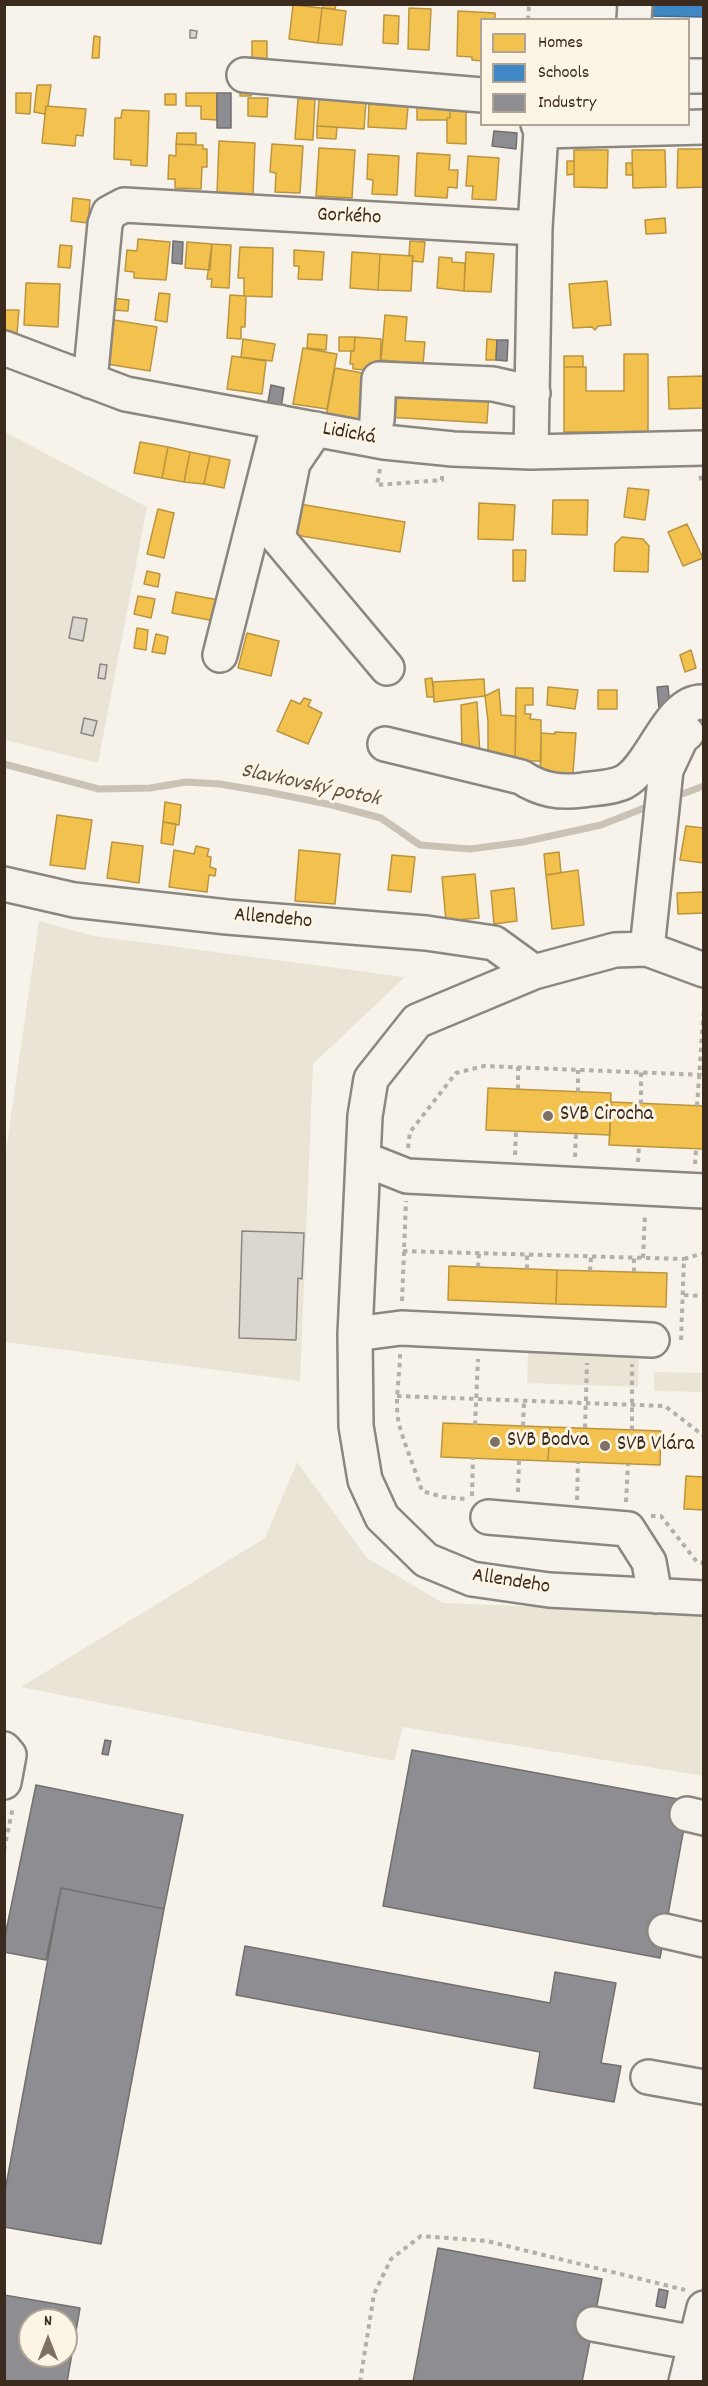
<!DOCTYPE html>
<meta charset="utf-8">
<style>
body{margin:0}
#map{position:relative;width:708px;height:2386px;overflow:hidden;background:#f7f3ea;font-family:Dekko,sans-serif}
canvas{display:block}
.frame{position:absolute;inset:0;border:6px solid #3b2a1e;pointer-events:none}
.legend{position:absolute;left:480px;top:18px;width:210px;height:108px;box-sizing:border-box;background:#fcf5e5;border:2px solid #afa495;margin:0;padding:8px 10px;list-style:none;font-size:18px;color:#3b2a1e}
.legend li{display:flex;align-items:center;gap:12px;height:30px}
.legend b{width:30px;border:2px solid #afa495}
.north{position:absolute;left:18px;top:2308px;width:60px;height:60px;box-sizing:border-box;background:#fcf5e5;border:2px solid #afa495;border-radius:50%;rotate:0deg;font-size:16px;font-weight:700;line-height:24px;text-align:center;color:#3b2a1e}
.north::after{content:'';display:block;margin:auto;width:21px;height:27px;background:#7d7065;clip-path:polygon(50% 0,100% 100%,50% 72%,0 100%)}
</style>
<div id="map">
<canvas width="708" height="2386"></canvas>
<div class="frame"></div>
<ul class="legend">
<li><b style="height:16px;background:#f2c14e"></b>Homes</li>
<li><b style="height:16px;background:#3f88c5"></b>Schools</li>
<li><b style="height:16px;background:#8d8d92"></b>Industry</li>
</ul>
<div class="north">N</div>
</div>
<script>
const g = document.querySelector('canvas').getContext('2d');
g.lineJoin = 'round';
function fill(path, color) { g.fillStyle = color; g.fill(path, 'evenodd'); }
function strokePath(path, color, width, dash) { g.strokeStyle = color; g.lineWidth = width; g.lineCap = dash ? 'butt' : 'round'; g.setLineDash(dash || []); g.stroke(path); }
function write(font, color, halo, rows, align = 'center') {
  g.font = font + ' Dekko,sans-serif'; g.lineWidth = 6; g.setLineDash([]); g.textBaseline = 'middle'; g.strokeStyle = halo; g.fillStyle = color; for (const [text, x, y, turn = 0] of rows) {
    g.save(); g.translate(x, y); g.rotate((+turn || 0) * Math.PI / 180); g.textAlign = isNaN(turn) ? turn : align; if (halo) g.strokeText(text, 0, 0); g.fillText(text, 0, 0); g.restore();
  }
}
const green = new Path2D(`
 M 5,432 L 147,507 L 98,763 L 5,740 Z
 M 39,921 L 94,936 L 405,977 L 313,1064 L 300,1381 L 5,1342 L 5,1158 Z
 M 528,1351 L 639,1354 L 638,1387 L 527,1383 Z
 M 654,1372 L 703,1373 L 703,1392 L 654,1391 Z
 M 297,1462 L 367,1558 L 443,1603 L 703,1613 L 703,1776 L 403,1727 L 394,1761 L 21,1687 L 265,1538 Z`);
const homes = new Path2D(`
 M 324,4 L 336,4 L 335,9 L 323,8 Z
 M 293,5 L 322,8 L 318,43 L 289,39 Z
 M 322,8 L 346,11 L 342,45 L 318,43 Z
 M 409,8 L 431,9 L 429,50 L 408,49 Z
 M 458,11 L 495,13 L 495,20 L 482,20 L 482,61 L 472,60 L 472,57 L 457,56 Z
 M 384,15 L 399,16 L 398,44 L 383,43 Z
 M 94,36 L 100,37 L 99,58 L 92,58 Z
 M 252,41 L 267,41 L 267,62 L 252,62 Z
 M 37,85 L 51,85 L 48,106 L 46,106 L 45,114 L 34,112 Z
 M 240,88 L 252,88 L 251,96 L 240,96 Z
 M 16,93 L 31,93 L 30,114 L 16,113 Z
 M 186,93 L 217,93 L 217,120 L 201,119 L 201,106 L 186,106 Z
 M 165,94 L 176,94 L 176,105 L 165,105 Z
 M 248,98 L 268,98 L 267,117 L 248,116 Z
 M 298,99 L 315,99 L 313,140 L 295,139 Z
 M 319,99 L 366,102 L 364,129 L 317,126 Z
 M 369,104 L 408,107 L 406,129 L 368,127 Z
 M 46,106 L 86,109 L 83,136 L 76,135 L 75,146 L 42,143 Z
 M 417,107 L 450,107 L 450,118 L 447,118 L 447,120 L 417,120 Z
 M 450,107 L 466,108 L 466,144 L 447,143 L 447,118 L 450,118 Z
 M 122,110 L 149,111 L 147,166 L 131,165 L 131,160 L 114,159 L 115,118 L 121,118 Z
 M 317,126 L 337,127 L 336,139 L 317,138 Z
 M 177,133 L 196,133 L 196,145 L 176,144 Z
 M 219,141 L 255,143 L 253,195 L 217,193 Z
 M 176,144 L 203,145 L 203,149 L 207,149 L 207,167 L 202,167 L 201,189 L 175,188 L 175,179 L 168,179 L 169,155 L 176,156 Z
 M 272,144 L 303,146 L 300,193 L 275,192 L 276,173 L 270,172 Z
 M 319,148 L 355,150 L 352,198 L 316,196 Z
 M 678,149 L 704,149 L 704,187 L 677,188 Z
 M 574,150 L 608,150 L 607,188 L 574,187 Z
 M 632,150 L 665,150 L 666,187 L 633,188 Z
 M 417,153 L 450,155 L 449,170 L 458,170 L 457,188 L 448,187 L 447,198 L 415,196 Z
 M 368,154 L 399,156 L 397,195 L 372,194 L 373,180 L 367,179 Z
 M 468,156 L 499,158 L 496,200 L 472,199 L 473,186 L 466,186 Z
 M 567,161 L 574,161 L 574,174 L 567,175 Z
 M 626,163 L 632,163 L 633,175 L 626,175 Z
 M 73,198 L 90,200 L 88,223 L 71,221 Z
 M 665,218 L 666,233 L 646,234 L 645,220 Z
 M 138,239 L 170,242 L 166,280 L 134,278 L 134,272 L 125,271 L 127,250 L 137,251 Z
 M 410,241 L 425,242 L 423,262 L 412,261 L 413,256 L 409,255 Z
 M 187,242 L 212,244 L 210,270 L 185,268 Z
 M 212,244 L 231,245 L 229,288 L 211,287 L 212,279 L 207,279 Z
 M 60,245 L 72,246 L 70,268 L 58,267 Z
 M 240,247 L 273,248 L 272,297 L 244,296 L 244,278 L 238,278 Z
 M 294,250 L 324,252 L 322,280 L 298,279 L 299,266 L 294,266 Z
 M 352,252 L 380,254 L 378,290 L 350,288 Z
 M 466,252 L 494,254 L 491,292 L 464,291 Z
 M 380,254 L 413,256 L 411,291 L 378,290 Z
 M 439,257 L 452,258 L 452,262 L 465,263 L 464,291 L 437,288 Z
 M 607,281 L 611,325 L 598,326 L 595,330 L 592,327 L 573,328 L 569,284 Z
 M 26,283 L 60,284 L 58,327 L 24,325 Z
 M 159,293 L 170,294 L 167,322 L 155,320 Z
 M 230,295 L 246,296 L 245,327 L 241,327 L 241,339 L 227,338 Z
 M 112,298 L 129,300 L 128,311 L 111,310 Z
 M 5,310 L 19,310 L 17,333 L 4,330 Z
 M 385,315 L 407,317 L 405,341 L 425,342 L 423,364 L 381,360 Z
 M 114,320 L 157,327 L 150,371 L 107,364 Z
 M 308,334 L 327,335 L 326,350 L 307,348 Z
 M 339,337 L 355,337 L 354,351 L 339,351 Z
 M 355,337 L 381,339 L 380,371 L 353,369 L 353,364 L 350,364 L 351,351 L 354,351 Z
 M 243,339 L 275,344 L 272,361 L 241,357 Z
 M 487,339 L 497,340 L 496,360 L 486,360 Z
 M 303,348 L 337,354 L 327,409 L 293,404 Z
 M 624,354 L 648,354 L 648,432 L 564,432 L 564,367 L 586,367 L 586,391 L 624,391 Z
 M 232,356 L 266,361 L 262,394 L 227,389 Z
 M 564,356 L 583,356 L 583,367 L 564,367 Z
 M 335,368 L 368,374 L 360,423 L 326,417 Z
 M 704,376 L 704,408 L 669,409 L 668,377 Z
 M 389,385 L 489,391 L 487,423 L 387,417 Z
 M 140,442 L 168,447 L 162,478 L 134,473 Z
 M 168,447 L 190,452 L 184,482 L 162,478 Z
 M 190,452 L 210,456 L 204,484 L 184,482 Z
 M 210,456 L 230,460 L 224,488 L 204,484 Z
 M 628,488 L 649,490 L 645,520 L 624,517 Z
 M 553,500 L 588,500 L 587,535 L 552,534 Z
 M 294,503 L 405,522 L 400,552 L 289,534 Z
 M 479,503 L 515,505 L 513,540 L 478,539 Z
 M 158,509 L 174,513 L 164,558 L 147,554 Z
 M 687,524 L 703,558 L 683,566 L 668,532 Z
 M 622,537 L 643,539 L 649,546 L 648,572 L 614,571 L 615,544 Z
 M 513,550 L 526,550 L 525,581 L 513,581 Z
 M 147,571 L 160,574 L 158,587 L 144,584 Z
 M 176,592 L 224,601 L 220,622 L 172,613 Z
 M 138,596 L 155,599 L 151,618 L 134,614 Z
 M 137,628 L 148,630 L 146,650 L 134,648 Z
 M 247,633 L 279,641 L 271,676 L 238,668 Z
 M 156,634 L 168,637 L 165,654 L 152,652 Z
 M 691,650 L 696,668 L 685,672 L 680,655 Z
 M 432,678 L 434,697 L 427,697 L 425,679 Z
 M 484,679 L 485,696 L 434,702 L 433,682 Z
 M 548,687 L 578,690 L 575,709 L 547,705 Z
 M 516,688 L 533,688 L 533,705 L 525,705 L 525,714 L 531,714 L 530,719 L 541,720 L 541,761 L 515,761 Z
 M 499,689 L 501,715 L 516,716 L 515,761 L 488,759 L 488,721 L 485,696 Z
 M 598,690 L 617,690 L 617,709 L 598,709 Z
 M 304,698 L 311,700 L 308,706 L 322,713 L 308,744 L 277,731 L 291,700 L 300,704 Z
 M 477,702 L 480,755 L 462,754 L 461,705 Z
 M 555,732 L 576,733 L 572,786 L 540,784 L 541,733 L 555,734 Z
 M 165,802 L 181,805 L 179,825 L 163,822 Z
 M 57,815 L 92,820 L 85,869 L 50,865 Z
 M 163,822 L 176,824 L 173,845 L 161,843 Z
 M 686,826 L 704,828 L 704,863 L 680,860 Z
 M 112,842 L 143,846 L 139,883 L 107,878 Z
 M 196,846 L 209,849 L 207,856 L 211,857 L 210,867 L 216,869 L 215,876 L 209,875 L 207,892 L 169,887 L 174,850 L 194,854 Z
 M 299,850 L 340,854 L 335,904 L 295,901 Z
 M 559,852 L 561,873 L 546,875 L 544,854 Z
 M 392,855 L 415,857 L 411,892 L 388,890 Z
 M 578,870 L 584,925 L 552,929 L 546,875 Z
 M 475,874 L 479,918 L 446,921 L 442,877 Z
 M 514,888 L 517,921 L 494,924 L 491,891 Z
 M 704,892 L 704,913 L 678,914 L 677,893 Z
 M 488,1088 L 611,1093 L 610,1135 L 486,1130 Z
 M 611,1102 L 704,1106 L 704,1149 L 609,1145 Z
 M 449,1266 L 557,1270 L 556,1304 L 448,1300 Z
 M 557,1270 L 667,1273 L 666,1307 L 556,1304 Z
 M 443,1423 L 550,1427 L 548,1461 L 441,1457 Z
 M 550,1427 L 661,1431 L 660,1465 L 548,1461 Z
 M 686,1476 L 704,1477 L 704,1510 L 684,1509 Z`);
const schools = new Path2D(`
 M 648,4 L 704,4 L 704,17 L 648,16 Z`);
const industry = new Path2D(`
 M 217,93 L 231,93 L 231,128 L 217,128 Z
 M 494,131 L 517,133 L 516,149 L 492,146 Z
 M 173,241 L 183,242 L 182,264 L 172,263 Z
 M 497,340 L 508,340 L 507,361 L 496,360 Z
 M 271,385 L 284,388 L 281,409 L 267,407 Z
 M 668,686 L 670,708 L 659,709 L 657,687 Z
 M 105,1740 L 111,1741 L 108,1755 L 102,1754 Z
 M 412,1750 L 689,1801 L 660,1958 L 383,1906 Z
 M 36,1785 L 183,1815 L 164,1909 L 61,1888 L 46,1960 L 4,1952 L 4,1941 Z
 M 61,1888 L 164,1909 L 101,2244 L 4,2227 L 5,2191 Z
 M 245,1946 L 550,2003 L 555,1972 L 616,1983 L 601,2063 L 621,2066 L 614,2102 L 534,2088 L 540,2052 L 236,1995 Z
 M 438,2248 L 602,2279 L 582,2382 L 413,2382 Z
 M 659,2289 L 668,2291 L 665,2308 L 656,2306 Z
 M 4,2295 L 80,2308 L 67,2382 L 4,2382 ZM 30,2320 L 66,2320 L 66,2356 L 30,2356 Z`);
const stream = new Path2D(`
 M 4,764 L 99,789 L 150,788 L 186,782 L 220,784 L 273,793 L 332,805 L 381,818 L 420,845 L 470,849 L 523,842 L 601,825 L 652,805
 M 674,797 L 704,786`);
const building = new Path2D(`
 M 190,30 L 197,31 L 196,38 L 190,38 Z
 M 73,617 L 87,619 L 83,641 L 69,638 Z
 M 100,664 L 107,665 L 105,679 L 98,678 Z
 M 84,718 L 97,721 L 93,736 L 81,733 Z
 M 242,1231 L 304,1233 L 302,1279 L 298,1278 L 296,1340 L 239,1338 Z`);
const path = new Path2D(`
 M 528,20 L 529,4
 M 380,469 L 377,485 L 442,480 L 442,473
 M 700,476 L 704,486
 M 518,1089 L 518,1067
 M 578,1092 L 578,1070
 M 641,1104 L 641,1072
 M 697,1106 L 704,1006
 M 408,1148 L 410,1132 L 456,1073 L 484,1066 L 704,1075
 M 515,1155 L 516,1131
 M 575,1157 L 576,1133
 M 638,1162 L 639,1146
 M 695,1164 L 696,1149
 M 403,1251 L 684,1259
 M 643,1258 L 645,1214
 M 478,1267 L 479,1253
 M 527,1269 L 527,1254
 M 590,1271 L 591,1257
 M 634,1272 L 634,1258
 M 684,1295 L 704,1296
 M 402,1301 L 406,1201
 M 681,1340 L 684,1259 L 704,1253
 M 400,1354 C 400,1376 394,1402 399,1424 C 405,1446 415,1469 422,1491 L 443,1497 L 467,1499
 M 397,1396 L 665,1406 L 704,1436
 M 475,1425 L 478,1359
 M 523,1426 L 524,1401
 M 585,1428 L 587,1363
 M 632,1430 L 632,1364
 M 518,1492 L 519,1460
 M 472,1496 L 473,1458
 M 577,1500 L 578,1462
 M 626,1502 L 628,1464
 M 651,1516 L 661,1516 L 697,1562 L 704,1563
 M 4,1850 L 13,1807
 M 360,2382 L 374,2294 L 391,2259 L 421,2236 L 487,2241 L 685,2290`);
const minor = new Path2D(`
 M 634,20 L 635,4
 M 244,75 L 482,95
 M 688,76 L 704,76
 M 541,131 L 704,127
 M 535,228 L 541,131 L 538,124
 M 4,348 L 126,394 L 384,442 L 453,449 L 531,452 L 704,448
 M 90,381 L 105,224 L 109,213 L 124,205 L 535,228 L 531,452
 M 377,420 L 379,379 L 493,384 L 533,393
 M 316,429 L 293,463 L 278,538 L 387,668
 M 220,655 L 279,422
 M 385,744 L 521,777 C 541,790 559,793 583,790 C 596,788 612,788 624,782 C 653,767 669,699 704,702
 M 4,884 L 74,900 L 227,917 L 426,933 L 494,943 L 534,972 L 615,950 L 647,949 L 704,970
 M 647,949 L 666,770 L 681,738 L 687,733
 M 534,972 L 417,1021 L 371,1079 L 365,1116 L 355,1334 L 356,1426 L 365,1480 L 382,1517 L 426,1560 L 472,1579 L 549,1590 L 704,1598
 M 364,1159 L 407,1176 L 704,1191
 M 355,1334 L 401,1328 L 652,1340
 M 488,1517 L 628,1529 L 649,1562 L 655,1596
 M 4,1749 L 9,1755 L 4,1782
 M 687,1814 L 704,1818
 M 665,1931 L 704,1940
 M 648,2077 L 704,2087
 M 593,2324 L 695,2343
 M 686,2382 L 704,2308`);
const markers = [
 [548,1116,6,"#7d7065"],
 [495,1442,6,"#7d7065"],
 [605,1446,6,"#7d7065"]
];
const streetNames = [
 ["Gorkého",349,218,3],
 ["Lidická",349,435,10],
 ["Allendeho",273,920,5],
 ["Allendeho",511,1583,9]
];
const poiNames = [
 ["SVB Cirocha",560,1116],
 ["SVB Bodva",507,1442],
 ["SVB Vlára",617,1446]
];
const waterNames = [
 ["Slavkovský potok",310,787,12]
];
fill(green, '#eae4d7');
fill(homes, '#f2c14e');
strokePath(homes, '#bb9440', 1.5);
fill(schools, '#3f88c5');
strokePath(schools, '#3e6c93', 1.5);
fill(industry, '#8d8d92');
strokePath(industry, '#746f6f', 1.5);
strokePath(stream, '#cac2b5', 7);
fill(building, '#dbd7d0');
strokePath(building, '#8b867f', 1.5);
strokePath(minor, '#8b867f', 38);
strokePath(path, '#b3afa9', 4, [4.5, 4.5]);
strokePath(minor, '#f5f2ec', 33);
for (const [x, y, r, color] of markers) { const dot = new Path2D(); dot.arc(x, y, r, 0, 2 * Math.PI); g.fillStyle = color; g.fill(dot); strokePath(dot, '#fcf5e5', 2); }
write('21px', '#3b2a1e', '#fcf5e5', streetNames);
write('21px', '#3b2a1e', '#fcf5e5', poiNames, 'left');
write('italic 22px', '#605144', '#fcf5e5', waterNames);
</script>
